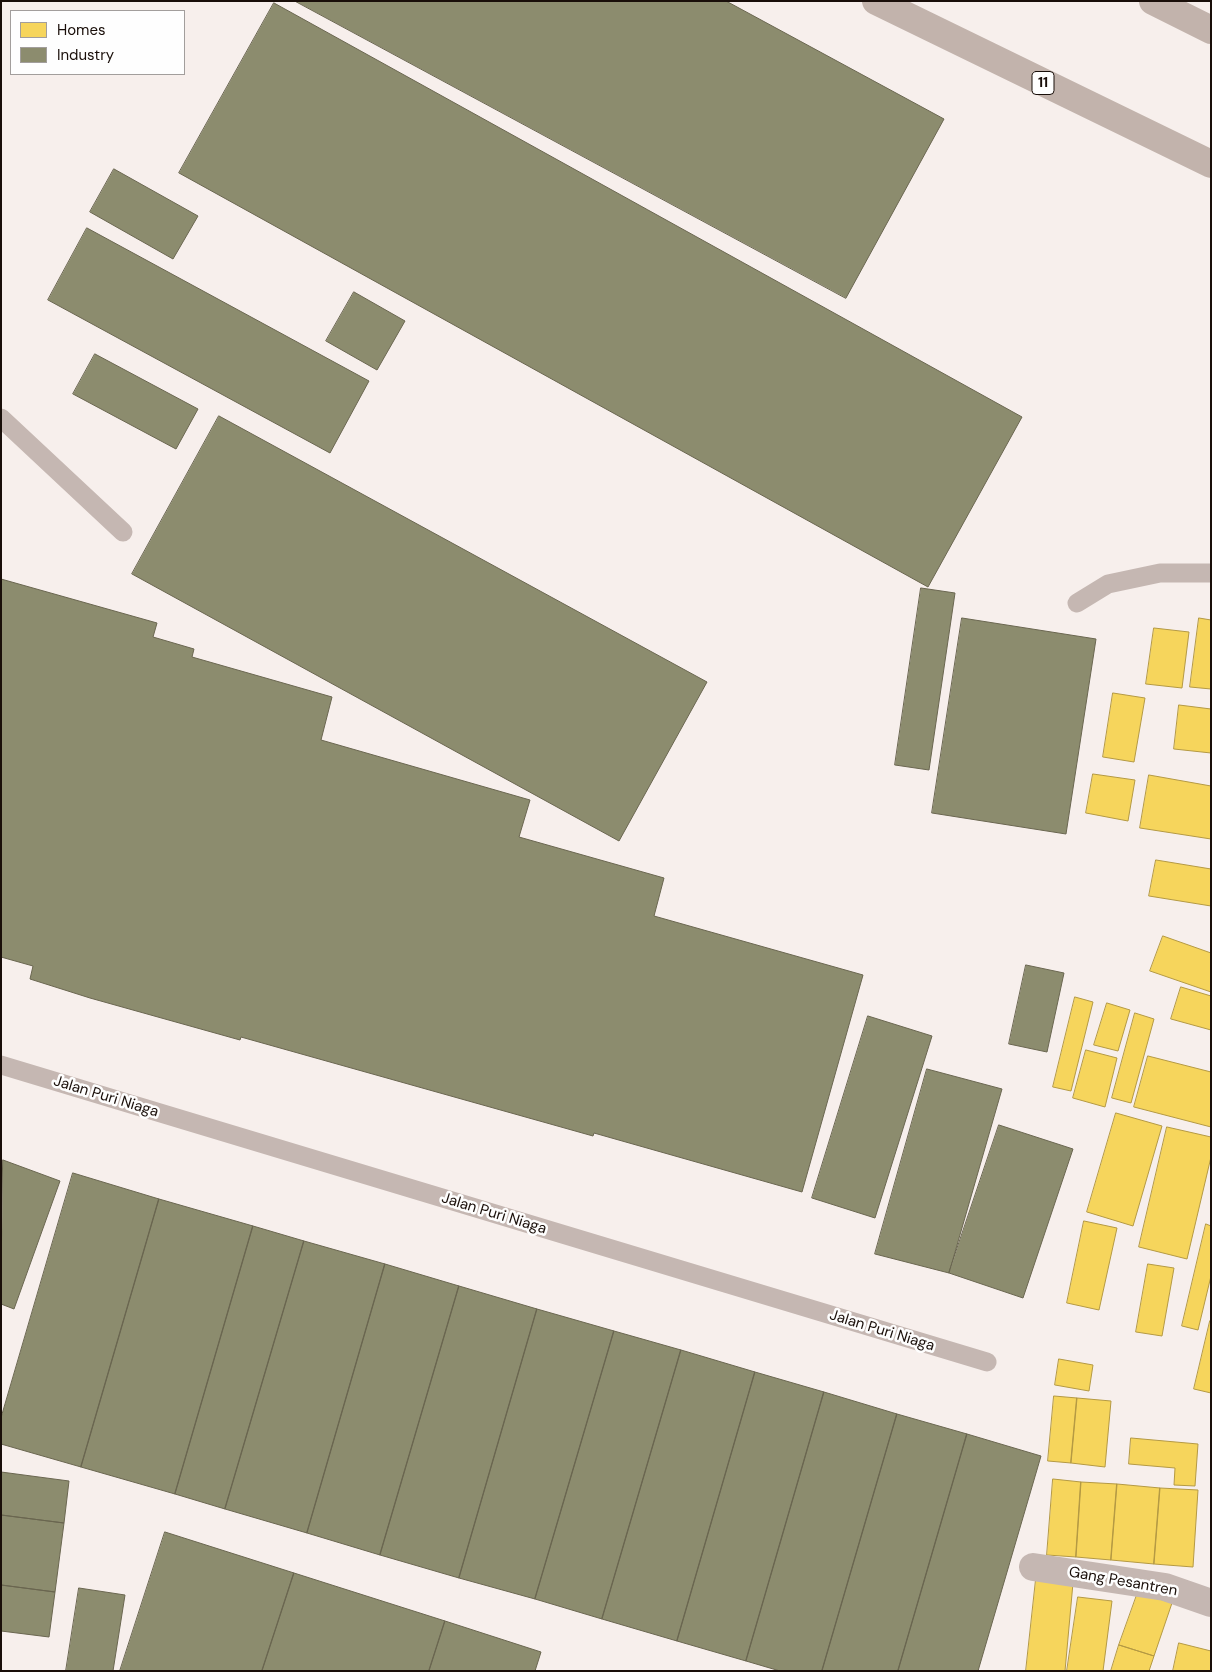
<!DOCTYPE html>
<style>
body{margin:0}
#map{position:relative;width:1212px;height:1672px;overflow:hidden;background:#f7efec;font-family:"DM Sans",sans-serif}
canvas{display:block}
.frame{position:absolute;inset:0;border:2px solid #190e09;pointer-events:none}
.legend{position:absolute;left:10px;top:10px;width:175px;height:65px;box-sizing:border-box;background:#fefefe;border:1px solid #a29e9c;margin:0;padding:6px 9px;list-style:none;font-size:15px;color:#190e09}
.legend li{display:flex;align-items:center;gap:10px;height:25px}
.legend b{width:25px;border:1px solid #a29e9c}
</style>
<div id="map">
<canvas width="1212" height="1672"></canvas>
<div class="frame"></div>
<ul class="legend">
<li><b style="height:14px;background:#f6d55c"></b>Homes</li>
<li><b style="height:14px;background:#8c8c6e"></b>Industry</li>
</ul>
</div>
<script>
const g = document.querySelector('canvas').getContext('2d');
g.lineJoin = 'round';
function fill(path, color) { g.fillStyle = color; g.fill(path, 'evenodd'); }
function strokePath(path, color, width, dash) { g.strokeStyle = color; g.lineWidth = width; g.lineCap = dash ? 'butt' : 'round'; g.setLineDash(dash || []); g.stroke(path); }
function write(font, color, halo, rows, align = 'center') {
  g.font = font + ' "DM Sans",sans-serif'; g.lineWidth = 5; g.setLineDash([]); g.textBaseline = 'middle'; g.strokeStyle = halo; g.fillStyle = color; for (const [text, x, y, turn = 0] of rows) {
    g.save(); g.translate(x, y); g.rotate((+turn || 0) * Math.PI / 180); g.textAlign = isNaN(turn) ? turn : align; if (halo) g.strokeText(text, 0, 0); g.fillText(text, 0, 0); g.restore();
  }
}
const homes = new Path2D(`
 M 1199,618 L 1211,620 L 1211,689 L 1190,687 Z
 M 1154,628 L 1189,632 L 1182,688 L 1146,684 Z
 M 1113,693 L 1145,698 L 1134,762 L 1103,757 Z
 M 1179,705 L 1211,709 L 1211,753 L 1174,749 Z
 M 1093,774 L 1135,780 L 1128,821 L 1086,813 Z
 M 1149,775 L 1211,786 L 1211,839 L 1140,828 Z
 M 1156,860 L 1211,869 L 1211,906 L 1149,896 Z
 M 1163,936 L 1211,953 L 1211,992 L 1150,971 Z
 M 1181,987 L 1211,996 L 1211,1030 L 1171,1019 Z
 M 1075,997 L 1093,1002 L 1071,1091 L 1053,1087 Z
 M 1107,1003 L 1130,1010 L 1118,1051 L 1094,1045 Z
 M 1135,1013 L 1154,1019 L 1131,1103 L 1112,1098 Z
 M 1086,1050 L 1117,1058 L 1105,1107 L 1073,1098 Z
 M 1148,1056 L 1211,1072 L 1211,1127 L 1134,1107 Z
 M 1116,1113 L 1162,1126 L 1133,1226 L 1087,1212 Z
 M 1167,1127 L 1211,1137 L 1211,1157 L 1187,1259 L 1139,1247 Z
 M 1084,1221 L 1117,1228 L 1099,1310 L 1067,1303 Z
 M 1206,1224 L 1211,1226 L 1211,1276 L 1198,1330 L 1182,1326 Z
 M 1148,1264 L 1174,1268 L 1162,1336 L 1136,1332 Z
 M 1210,1321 L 1211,1322 L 1211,1393 L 1194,1389 Z
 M 1059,1359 L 1093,1365 L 1089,1391 L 1055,1385 Z
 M 1054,1396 L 1077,1398 L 1071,1463 L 1048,1461 Z
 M 1077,1398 L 1111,1401 L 1105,1467 L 1071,1463 Z
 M 1131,1438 L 1198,1444 L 1195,1486 L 1174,1485 L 1175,1468 L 1129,1464 Z
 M 1053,1479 L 1081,1482 L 1076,1557 L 1047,1555 Z
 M 1081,1482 L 1117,1484 L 1111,1560 L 1076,1557 Z
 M 1117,1484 L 1160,1488 L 1154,1564 L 1111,1560 Z
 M 1160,1488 L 1198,1490 L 1193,1567 L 1154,1564 Z
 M 1036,1579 L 1073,1583 L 1065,1671 L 1026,1671 Z
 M 1138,1592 L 1172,1603 L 1154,1656 L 1119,1645 Z
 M 1078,1597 L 1112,1601 L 1103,1671 L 1067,1671 Z
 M 1179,1643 L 1211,1651 L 1211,1671 L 1173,1671 Z
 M 1119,1645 L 1154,1656 L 1149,1671 L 1111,1671 Z`);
const industry = new Path2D(`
 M 295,1 L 726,1 L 944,119 L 846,298 Z
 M 274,3 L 1022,417 L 928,587 L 179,173 Z
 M 114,169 L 198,216 L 173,259 L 90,212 Z
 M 87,228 L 369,381 L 330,453 L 48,300 Z
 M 354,292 L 405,321 L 377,370 L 326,341 Z
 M 95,354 L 198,409 L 176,449 L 73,394 Z
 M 219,416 L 707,682 L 619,841 L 132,574 Z
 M 1,579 L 157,623 L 153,637 L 194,649 L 192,657 L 332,697 L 321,740 L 530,800 L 519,837 L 664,878 L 654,916 L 863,975 L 802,1192 L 594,1133 L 593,1136 L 241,1037 L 240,1040 L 90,998 L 30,979 L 33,966 L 1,957 Z
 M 921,588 L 955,593 L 929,770 L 895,765 Z
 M 962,618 L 1096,639 L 1066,834 L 932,813 Z
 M 1026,965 L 1064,973 L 1047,1052 L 1009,1044 Z
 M 868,1016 L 932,1036 L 875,1218 L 812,1198 Z
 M 927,1069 L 1002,1089 L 949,1273 L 875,1254 Z
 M 999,1125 L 1073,1149 L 1023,1298 L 949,1273 Z
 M 3,1160 L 60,1181 L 14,1309 L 1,1304 Z
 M 73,1173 L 159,1199 L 81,1467 L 1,1444 L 1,1418 Z
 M 159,1199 L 253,1226 L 175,1494 L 81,1467 Z
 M 253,1226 L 304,1241 L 225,1509 L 175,1494 Z
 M 304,1241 L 385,1264 L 307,1533 L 225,1509 Z
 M 385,1264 L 459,1286 L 380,1555 L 307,1533 Z
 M 459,1286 L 537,1309 L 459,1578 L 380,1555 Z
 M 537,1309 L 614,1331 L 535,1599 L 459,1578 Z
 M 614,1331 L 681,1350 L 602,1619 L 535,1599 Z
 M 681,1350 L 755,1372 L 677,1641 L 602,1619 Z
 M 755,1372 L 824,1392 L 746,1661 L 677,1641 Z
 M 824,1392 L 897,1414 L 822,1671 L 780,1671 L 746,1661 Z
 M 897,1414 L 967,1434 L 898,1671 L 822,1671 Z
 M 967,1434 L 1041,1456 L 978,1671 L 898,1671 Z
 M 1,1472 L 69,1481 L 64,1523 L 1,1515 Z
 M 1,1515 L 64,1523 L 55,1592 L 1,1585 Z
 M 165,1532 L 294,1573 L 262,1671 L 120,1671 Z
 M 294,1573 L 445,1621 L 429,1671 L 262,1671 Z
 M 1,1585 L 55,1592 L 49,1637 L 1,1631 Z
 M 79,1588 L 125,1595 L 113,1671 L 66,1671 Z
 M 445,1621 L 541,1652 L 535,1671 L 429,1671 Z`);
const service = new Path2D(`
 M 1,418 L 123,532
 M 1077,603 L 1108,584 L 1160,573 L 1211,573
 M 1,1065 L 987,1362`);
const minor = new Path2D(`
 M 1033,1567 L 1165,1587 L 1211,1603`);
const motorway = new Path2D(`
 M 876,1 L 1211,164
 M 1153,1 L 1211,30`);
const shields = [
 [1043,83,22]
];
const shieldNames = [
 ["11",1043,83]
];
const streetNames = [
 ["Jalan Puri Niaga",106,1097,17],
 ["Jalan Puri Niaga",494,1214,17],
 ["Jalan Puri Niaga",882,1331,17],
 ["Gang Pesantren",1123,1582,10]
];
fill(homes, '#f6d55c');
strokePath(homes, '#b49943', 1);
fill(industry, '#8c8c6e');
strokePath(industry, '#6a6650', 1);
strokePath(service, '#c5b7b2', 19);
strokePath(minor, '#c5b7b2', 28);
strokePath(motorway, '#c2b3ac', 28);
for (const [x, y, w] of shields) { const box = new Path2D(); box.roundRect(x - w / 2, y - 11.5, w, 23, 4); g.fillStyle = '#fefefe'; g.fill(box); strokePath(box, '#190e09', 1); }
write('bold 14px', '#190e09', null, shieldNames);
write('15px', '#190e09', '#fefefe', streetNames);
</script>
